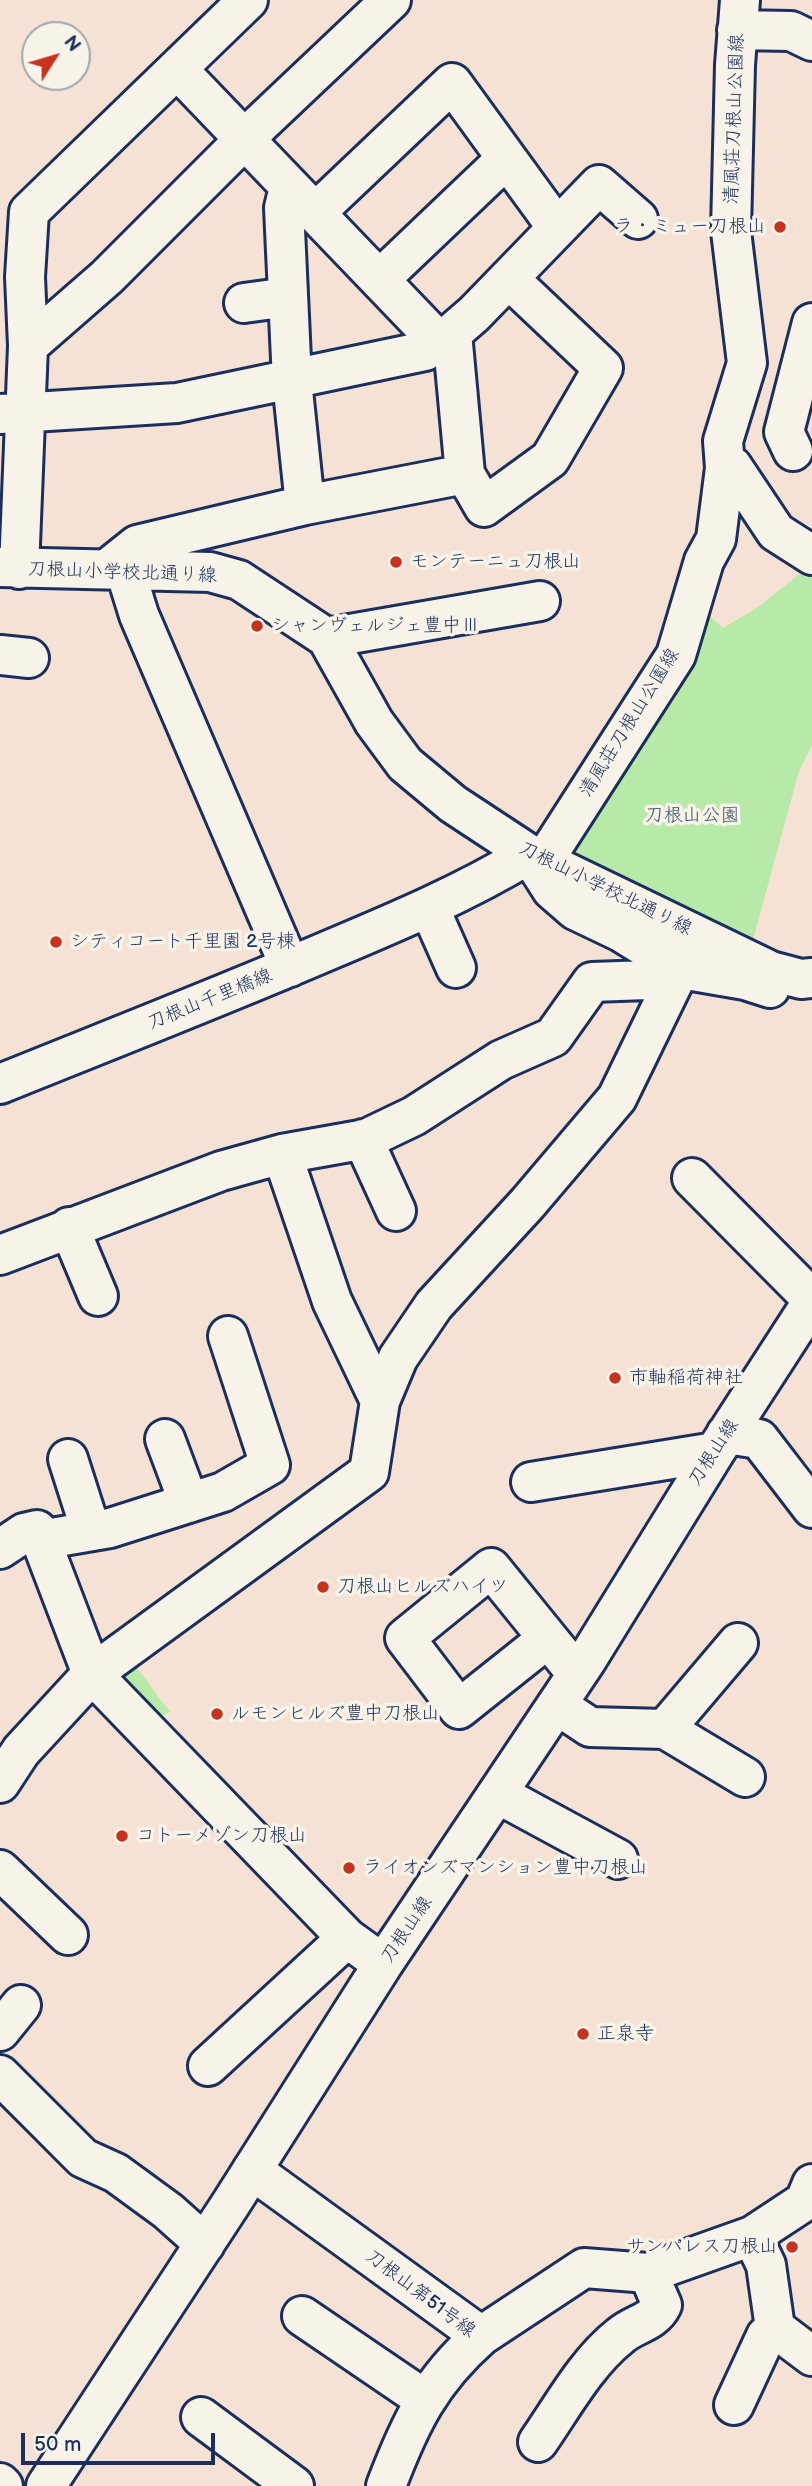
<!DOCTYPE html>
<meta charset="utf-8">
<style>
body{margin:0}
#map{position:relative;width:812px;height:2486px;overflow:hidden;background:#f5e2d4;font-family:"Balsamiq Sans",sans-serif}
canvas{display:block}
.north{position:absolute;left:21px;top:21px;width:70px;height:70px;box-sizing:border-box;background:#f7f3e8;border:2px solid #9fa5b1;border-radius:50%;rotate:53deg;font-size:19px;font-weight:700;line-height:28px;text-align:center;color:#1b2f5e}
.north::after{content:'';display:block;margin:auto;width:24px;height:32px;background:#c8321e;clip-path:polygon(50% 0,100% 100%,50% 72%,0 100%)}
.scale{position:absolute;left:21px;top:2433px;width:194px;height:32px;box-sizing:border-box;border:4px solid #1b2f5e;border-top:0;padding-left:9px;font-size:21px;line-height:24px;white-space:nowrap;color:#1b2f5e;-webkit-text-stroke:5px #f7f3e8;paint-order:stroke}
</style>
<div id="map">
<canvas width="812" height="2486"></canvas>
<div class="north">N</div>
<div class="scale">50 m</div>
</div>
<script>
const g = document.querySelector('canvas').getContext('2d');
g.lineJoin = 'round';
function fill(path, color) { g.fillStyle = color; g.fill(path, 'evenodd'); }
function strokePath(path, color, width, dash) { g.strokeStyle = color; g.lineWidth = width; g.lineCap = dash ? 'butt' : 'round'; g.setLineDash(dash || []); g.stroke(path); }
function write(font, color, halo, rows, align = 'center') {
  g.font = font + ' "Balsamiq Sans","Klee One",sans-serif'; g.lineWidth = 7; g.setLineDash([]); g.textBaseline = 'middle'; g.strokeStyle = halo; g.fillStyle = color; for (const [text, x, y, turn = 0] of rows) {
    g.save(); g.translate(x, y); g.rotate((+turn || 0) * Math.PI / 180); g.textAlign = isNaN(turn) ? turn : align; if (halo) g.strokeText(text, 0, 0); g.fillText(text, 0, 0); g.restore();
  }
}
const green = new Path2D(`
 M 802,572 L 812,578 L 812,745 L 799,771 L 751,947 L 571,863 L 567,843 L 692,600 L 723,628 L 758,607 Z
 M 131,1660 L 170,1712 L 151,1721 L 116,1670 Z`);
const minor = new Path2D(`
 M 737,30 L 791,31 L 812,41
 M 178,70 L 439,342
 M 289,187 L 284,208 L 292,381 L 305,505
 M 315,213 L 452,83 L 556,226
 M 380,279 L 506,159
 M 244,303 L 288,297
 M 452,333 L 465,474 L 484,507 L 550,459 L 603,368 L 509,279
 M 28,346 L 107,277 L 261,123 L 391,0
 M 0,414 L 177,403 L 425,351 L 452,333 L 474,314 L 599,185 L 638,219
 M 793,451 L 784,432 L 812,323
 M 732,466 L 776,532 L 812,555
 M 0,567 L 210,572 L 239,580 L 327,638 L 374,722 L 405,764 L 453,804 L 529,854 L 771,971 L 801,979 L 812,978
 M 19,569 L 28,346 L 25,277 L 29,212 L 248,0
 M 107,569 L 137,545 L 305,505 L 465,474
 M 125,570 L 139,615 L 290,967
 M 327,638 L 540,601
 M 0,655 L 29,658
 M 545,859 L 676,655 L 704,561 L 716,539 L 725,468 L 723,441 L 747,363 L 731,231 L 735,65 L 740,0
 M 429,907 L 456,968
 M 0,1084 C 109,1040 219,997 327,951 C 396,922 465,893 529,854 L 552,890 L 575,910 L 621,932 L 681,969
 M 363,1139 L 396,1211
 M 282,1154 L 332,1301 L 380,1401 L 398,1358 L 434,1305 L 527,1204 L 617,1098 L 675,979
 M 692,1178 L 812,1299
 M 69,1227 L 98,1296
 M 0,1255 L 221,1171 L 282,1154 L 366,1139 L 414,1116 L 501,1060 L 553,1037 L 592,982 L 675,979 L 681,969 L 745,980 L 770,988
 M 726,1434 L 759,1439 L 812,1508
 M 165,1439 L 189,1503
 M 68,1459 L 91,1531
 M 531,1482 L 715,1452
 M 40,1540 L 110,1528 L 223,1492 L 270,1465 L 228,1336
 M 0,1549 L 24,1533 L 37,1530 L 92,1674 L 347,1938 L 383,1964
 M 547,1639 L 459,1709 L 405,1638 L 491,1568 L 577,1674
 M 557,1705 L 590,1727 L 665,1729 L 745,1777
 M 665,1729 L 738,1643
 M 0,1783 L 21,1751 L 92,1674 L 369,1472 L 380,1401
 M 498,1794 L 618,1859
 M 0,1870 L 68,1935
 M 0,2031 L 21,2005
 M 208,2066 L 347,1938
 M 0,2075 L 83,2158 L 116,2173 L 168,2211 L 205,2244
 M 252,2170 L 481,2336 C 430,2381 410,2423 386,2486
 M 752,2236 L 766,2265 L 775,2328 L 812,2356
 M 302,2316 L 424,2399
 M 481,2336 L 584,2268 L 648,2273 L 752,2236 L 805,2201 L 812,2184
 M 734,2405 L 766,2336 L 775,2328
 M 201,2417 L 294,2486
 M 538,2442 C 563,2406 586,2363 620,2336 C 635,2323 653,2323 662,2305 L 648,2273
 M 0,2483 L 3,2486
 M 46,2486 L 230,2205 L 383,1964 L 586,1661 L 715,1452 L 812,1302`);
const markers = [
 [780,227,7,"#c8321e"],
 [396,562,7,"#c8321e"],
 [257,626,7,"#c8321e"],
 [56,942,7,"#c8321e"],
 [615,1378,7,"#c8321e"],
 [323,1587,7,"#c8321e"],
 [217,1714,7,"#c8321e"],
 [122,1836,7,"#c8321e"],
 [349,1868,7,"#c8321e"],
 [583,2034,7,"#c8321e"],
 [792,2247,7,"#c8321e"]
];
const streetNames = [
 ["清風荘刀根山公園線",735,119,-88],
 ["刀根山小学校北通り線",122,573,2],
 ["清風荘刀根山公園線",630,723,-58],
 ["刀根山小学校北通り線",605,889,26],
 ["刀根山千里橋線",210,1000,-22],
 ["刀根山線",714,1453,-57],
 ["刀根山線",407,1930,-56],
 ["刀根山第51号線",420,2294,37]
];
const poiNames = [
 ["ラ・ミュー刀根山",766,227,"right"],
 ["モンテーニュ刀根山",410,562],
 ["シャンヴェルジェ豊中Ⅲ",271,626],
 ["シティコート千里園 2号棟",70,942],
 ["市軸稲荷神社",629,1378],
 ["刀根山ヒルズハイツ",337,1587],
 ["ルモンヒルズ豊中刀根山",231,1714],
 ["コトーメゾン刀根山",136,1836],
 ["ライオンズマンション豊中刀根山",363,1868],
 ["正泉寺",597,2034],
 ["サンパレス刀根山",778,2247,"right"]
];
const parkNames = [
 ["刀根山公園",692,816]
];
fill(green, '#b7e9a8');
strokePath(minor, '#1b2f5e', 44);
strokePath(minor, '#f7f3e8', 38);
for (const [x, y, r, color] of markers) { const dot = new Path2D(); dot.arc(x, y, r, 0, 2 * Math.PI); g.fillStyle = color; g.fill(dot); strokePath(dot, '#f7f3e8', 2.5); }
write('19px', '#1b2f5e', '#f7f3e8', streetNames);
write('19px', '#1b2f5e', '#f7f3e8', poiNames, 'left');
write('19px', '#3a546d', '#f7f3e8', parkNames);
</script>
